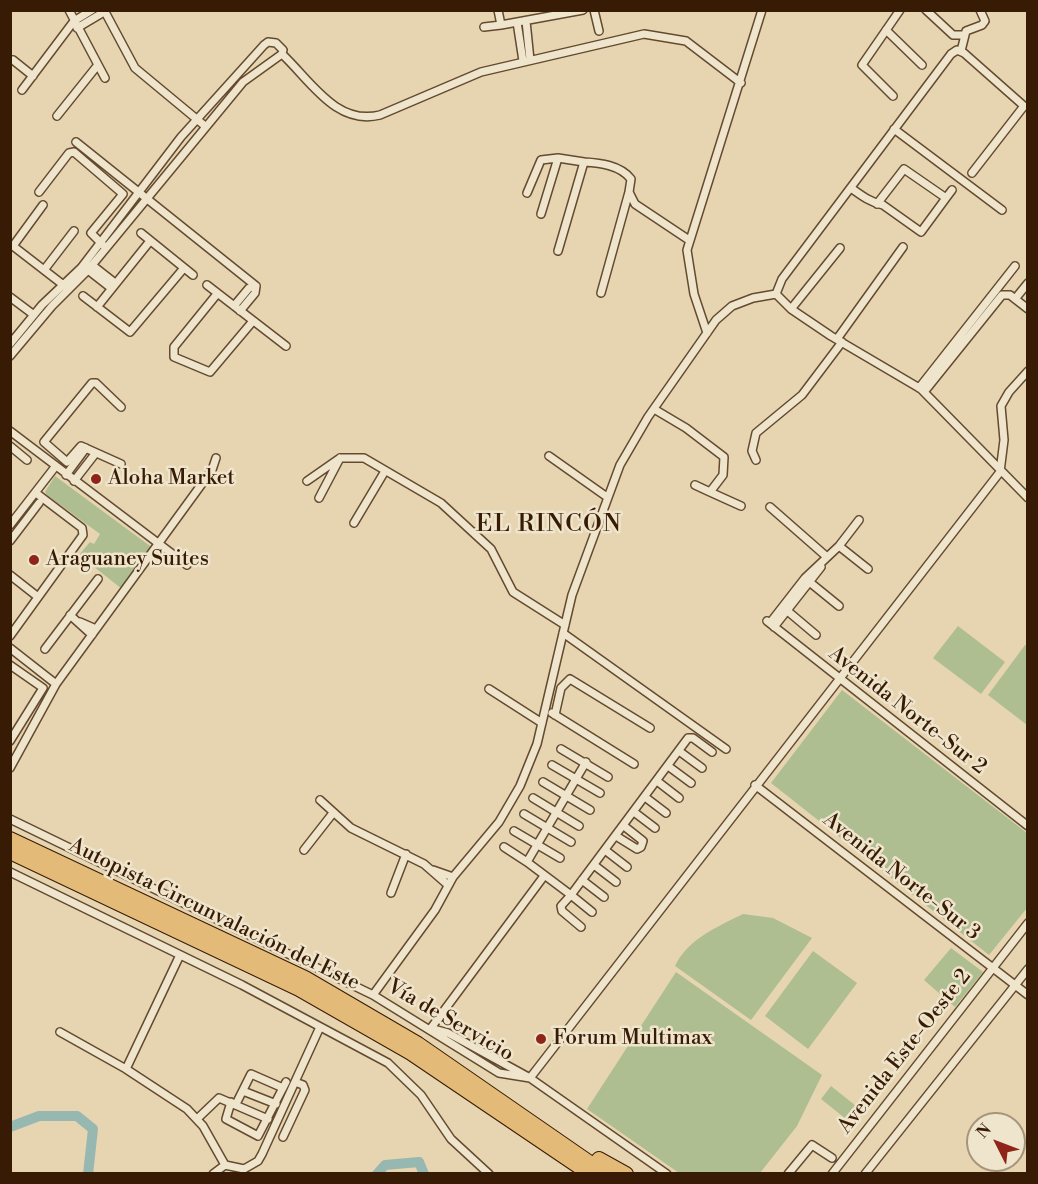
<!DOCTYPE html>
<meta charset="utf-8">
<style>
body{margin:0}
#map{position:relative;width:1038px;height:1184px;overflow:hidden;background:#e6d5b0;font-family:"Libre Bodoni",serif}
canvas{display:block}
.frame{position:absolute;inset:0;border:12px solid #381b04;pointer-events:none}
.north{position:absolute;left:966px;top:1112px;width:60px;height:60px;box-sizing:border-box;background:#efe4cc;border:2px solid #a6947c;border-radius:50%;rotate:312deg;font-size:16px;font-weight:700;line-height:24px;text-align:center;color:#381b04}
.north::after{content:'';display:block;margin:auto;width:21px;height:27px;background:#8f2418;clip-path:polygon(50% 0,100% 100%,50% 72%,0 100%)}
</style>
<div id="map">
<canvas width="1038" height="1184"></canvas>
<div class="frame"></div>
<div class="north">N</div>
</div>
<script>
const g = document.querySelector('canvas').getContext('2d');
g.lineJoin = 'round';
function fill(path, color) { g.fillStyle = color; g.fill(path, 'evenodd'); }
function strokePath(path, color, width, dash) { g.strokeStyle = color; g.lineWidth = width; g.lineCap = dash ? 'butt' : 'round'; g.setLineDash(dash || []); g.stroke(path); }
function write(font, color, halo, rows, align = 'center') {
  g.font = font + ' "Libre Bodoni",serif'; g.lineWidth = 5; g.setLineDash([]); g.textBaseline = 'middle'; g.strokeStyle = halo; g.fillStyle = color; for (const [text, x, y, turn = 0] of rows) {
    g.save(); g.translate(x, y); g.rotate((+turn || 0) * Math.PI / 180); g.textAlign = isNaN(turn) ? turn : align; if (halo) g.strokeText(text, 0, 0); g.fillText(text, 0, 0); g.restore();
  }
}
const green = new Path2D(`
 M 55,476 L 150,546 L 150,551 L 122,589 L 79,555 L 90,542 L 94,544 L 100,534 L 47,495 L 45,492 Z
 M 958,626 L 1005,662 L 981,694 L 933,658 Z
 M 1025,645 L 1028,647 L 1027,725 L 988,695 Z
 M 842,690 L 1027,833 L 1027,908 L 989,955 L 771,783 Z
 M 743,914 L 773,918 L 812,938 L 751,1020 L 675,966 C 688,939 717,927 743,914 Z
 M 951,948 L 983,972 L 955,1007 L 924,980 Z
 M 813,951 L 857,983 L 808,1049 L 765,1016 Z
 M 676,972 L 822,1075 L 797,1126 L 760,1173 L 679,1173 L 587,1109 Z
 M 831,1086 L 861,1110 L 851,1123 L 821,1099 Z`);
const river = new Path2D(`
 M 10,1127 L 39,1116 L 77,1116 L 93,1129 L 88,1174
 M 377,1174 L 385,1165 L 419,1162 L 424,1174`);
const minor = new Path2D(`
 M 69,10 L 105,78
 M 104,10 L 135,68 L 205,126
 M 498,10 L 501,25 L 583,10
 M 594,10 L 599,31
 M 926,10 L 953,35 L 963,35
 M 526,21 L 530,60
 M 517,22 L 523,61
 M 484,27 L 501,25
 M 77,28 L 104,12
 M 886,30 L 922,65
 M 961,51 L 966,31 L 982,25 L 985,21 L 980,10
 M 282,54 C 310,80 336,126 380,115 L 481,72 L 644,34 L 686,41 L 741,83
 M 13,60 L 33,76
 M 22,90 L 74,21 L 92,10
 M 893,96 L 862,65 L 900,10
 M 57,116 L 97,66
 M 894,129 L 1002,210
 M 76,142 L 256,286
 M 851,188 C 862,196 870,202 883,205 L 921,232 L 946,198 L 904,169 L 877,204
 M 39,192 L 69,153 L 74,152 L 123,194 L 91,233 L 103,245
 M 527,193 L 541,160 L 558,158
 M 946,198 L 952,190
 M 43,205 L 13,246 L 66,287
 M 541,214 L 558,158 L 584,162
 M 141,233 L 193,275
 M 558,251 L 584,162 C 600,163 620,165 631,179 L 629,192 L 635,204 L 689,240
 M 92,265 L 115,283
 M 44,270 L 74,231
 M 88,270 L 111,288
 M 207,285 L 286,346
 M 601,293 L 629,192
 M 217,294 L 174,347 L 174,357 L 210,372 L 253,321
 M 776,294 L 782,279 L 951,54 L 957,50 L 964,53 L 1024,106 L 972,173
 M 83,296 L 130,332 L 184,268
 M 10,297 L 34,315
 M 1015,299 L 1028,283
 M 234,306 L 249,288 L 256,286
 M 97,307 L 150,241
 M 791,309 L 840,248
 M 240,311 L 255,293 L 256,286
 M 707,333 L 694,294 L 687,250 L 762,10
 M 837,339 L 903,247
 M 10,344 L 42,305 L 81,268 L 181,137 L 264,45 L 268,42 L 276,43 L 283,50 L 282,54 L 243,82 L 88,270 L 52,306 L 10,356
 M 919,388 L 1015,266
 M 924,392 L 1002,295 L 1010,295 L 1028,309
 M 654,409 L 686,428 L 724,457 L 723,475 L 710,492 L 741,506
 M 10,431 L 187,565
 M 10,446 L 27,460
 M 549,456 L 607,497
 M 756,460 L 752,451 L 756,433 L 802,395 L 842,342
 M 121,464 L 81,446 L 67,462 L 44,442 L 92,383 L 96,383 L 121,407
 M 66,475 L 86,448
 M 74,481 L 95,454
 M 307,481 L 340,458 L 364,458 L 441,503 L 491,549 L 513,592 L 565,625
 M 695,485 L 710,492
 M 319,498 L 340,458
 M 770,507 L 827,557
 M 354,523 L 385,471
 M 10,525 L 55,467
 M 10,541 L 39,503
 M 839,546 L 868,569
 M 10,575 L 38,597
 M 807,580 L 839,606
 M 784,608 L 816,635
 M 70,615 L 92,635
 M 767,621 L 1028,826
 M 80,622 L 96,629
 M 770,623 L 805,578 L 839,546 L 859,520
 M 774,627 L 821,567
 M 563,633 L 726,749
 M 10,636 L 83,535 L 82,528 L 36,493
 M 10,648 L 56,684
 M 45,649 L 98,579
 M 10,665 L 43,688 L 10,741
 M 489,689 L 542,723
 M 552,713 L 634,764
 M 555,715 L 561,688 L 570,679 L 650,728
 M 561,749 L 608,777
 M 679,751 L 702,768
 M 586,762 L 527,862 L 571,895 L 688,738 L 693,738 L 712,752
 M 552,765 L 600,793
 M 668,766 L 691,783
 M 10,768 L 56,684 L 212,470 L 216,458
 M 657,781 L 679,798
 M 543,782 L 590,810
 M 755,785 L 1028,995
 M 645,797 L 666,813
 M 533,798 L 579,826
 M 320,800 L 351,828 L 424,864 L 448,885
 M 634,812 L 655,828
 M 524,814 L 571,842
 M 10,819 L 373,995 L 499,1073 L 530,1078
 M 514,831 L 560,858
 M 616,836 L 637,849 L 641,847 L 643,841 L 624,826
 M 504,847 L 527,862
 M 304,850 L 333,813
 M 605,850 L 627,867
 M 594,865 L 616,882
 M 433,870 L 453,877
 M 10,872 L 242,985 L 388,1063 L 421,1095 L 451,1139 L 489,1174
 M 582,880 L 604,897
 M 391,893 L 406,854
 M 581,927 L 562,911 L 561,906 L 571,895 L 592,912
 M 373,995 L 435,910 L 453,877 L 499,822 L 520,786 L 537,744 L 572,595 L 620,465 L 648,417 L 716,320 L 732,306 L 753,298 L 776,294 L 791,309 L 831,336 L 921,389 L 1028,498
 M 431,1028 L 544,876
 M 433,1029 L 448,1033 L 530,1078 L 667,1174
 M 60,1032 L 126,1069 L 187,1109 L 203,1126 L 225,1165 L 244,1169 L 258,1161 L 262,1154 L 320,1027
 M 126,1069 L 180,955
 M 530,1078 L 1000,472 L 1004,440 L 1001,406 L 1009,392 L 1028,371
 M 243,1091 L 276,1104
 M 231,1102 L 226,1119 L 258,1136 L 286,1082
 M 236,1104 L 251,1074 L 283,1088
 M 197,1119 L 219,1098 L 268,1119
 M 283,1137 L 305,1090 L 303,1085 L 295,1082
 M 213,1174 L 225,1165
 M 788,1174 L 812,1145 L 832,1158
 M 832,1174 L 1028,923
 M 865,1174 L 1028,969`);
const motorway = new Path2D(`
 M 10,839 L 305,978 L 418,1044 L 606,1174
 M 10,852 L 299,989 L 411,1053 L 590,1174
 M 599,1159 L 626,1174`);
const markers = [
 [96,479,6,"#8f2418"],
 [34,560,6,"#8f2418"],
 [541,1039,6,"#8f2418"]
];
const poiNames = [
 ["Aloha Market",108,479],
 ["Araguaney Suites",46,560],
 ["Forum Multimax",553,1039]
];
const streetNames = [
 ["Avenida Norte-Sur 2",907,711,38],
 ["Avenida Norte-Sur 3",901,877,38],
 ["Autopista Circunvalación del Este",214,915,26],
 ["Vía de Servicio",450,1021,30],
 ["Avenida Este-Oeste 2",905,1052,-52]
];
const quarterNames = [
 ["EL RINCÓN",549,525]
];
fill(green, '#aebe90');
strokePath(river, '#97b8b1', 10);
strokePath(minor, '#644a2f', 10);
strokePath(motorway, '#381b04', 16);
strokePath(minor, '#efe4cc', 7);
strokePath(motorway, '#e3ba78', 14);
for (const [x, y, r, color] of markers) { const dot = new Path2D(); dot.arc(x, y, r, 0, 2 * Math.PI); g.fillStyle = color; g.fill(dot); strokePath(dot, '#efe4cc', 2); }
write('21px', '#381b04', '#efe4cc', poiNames, 'left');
write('21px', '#381b04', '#efe4cc', streetNames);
g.letterSpacing = '1.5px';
write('24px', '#381b04', '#efe4cc', quarterNames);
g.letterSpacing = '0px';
</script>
